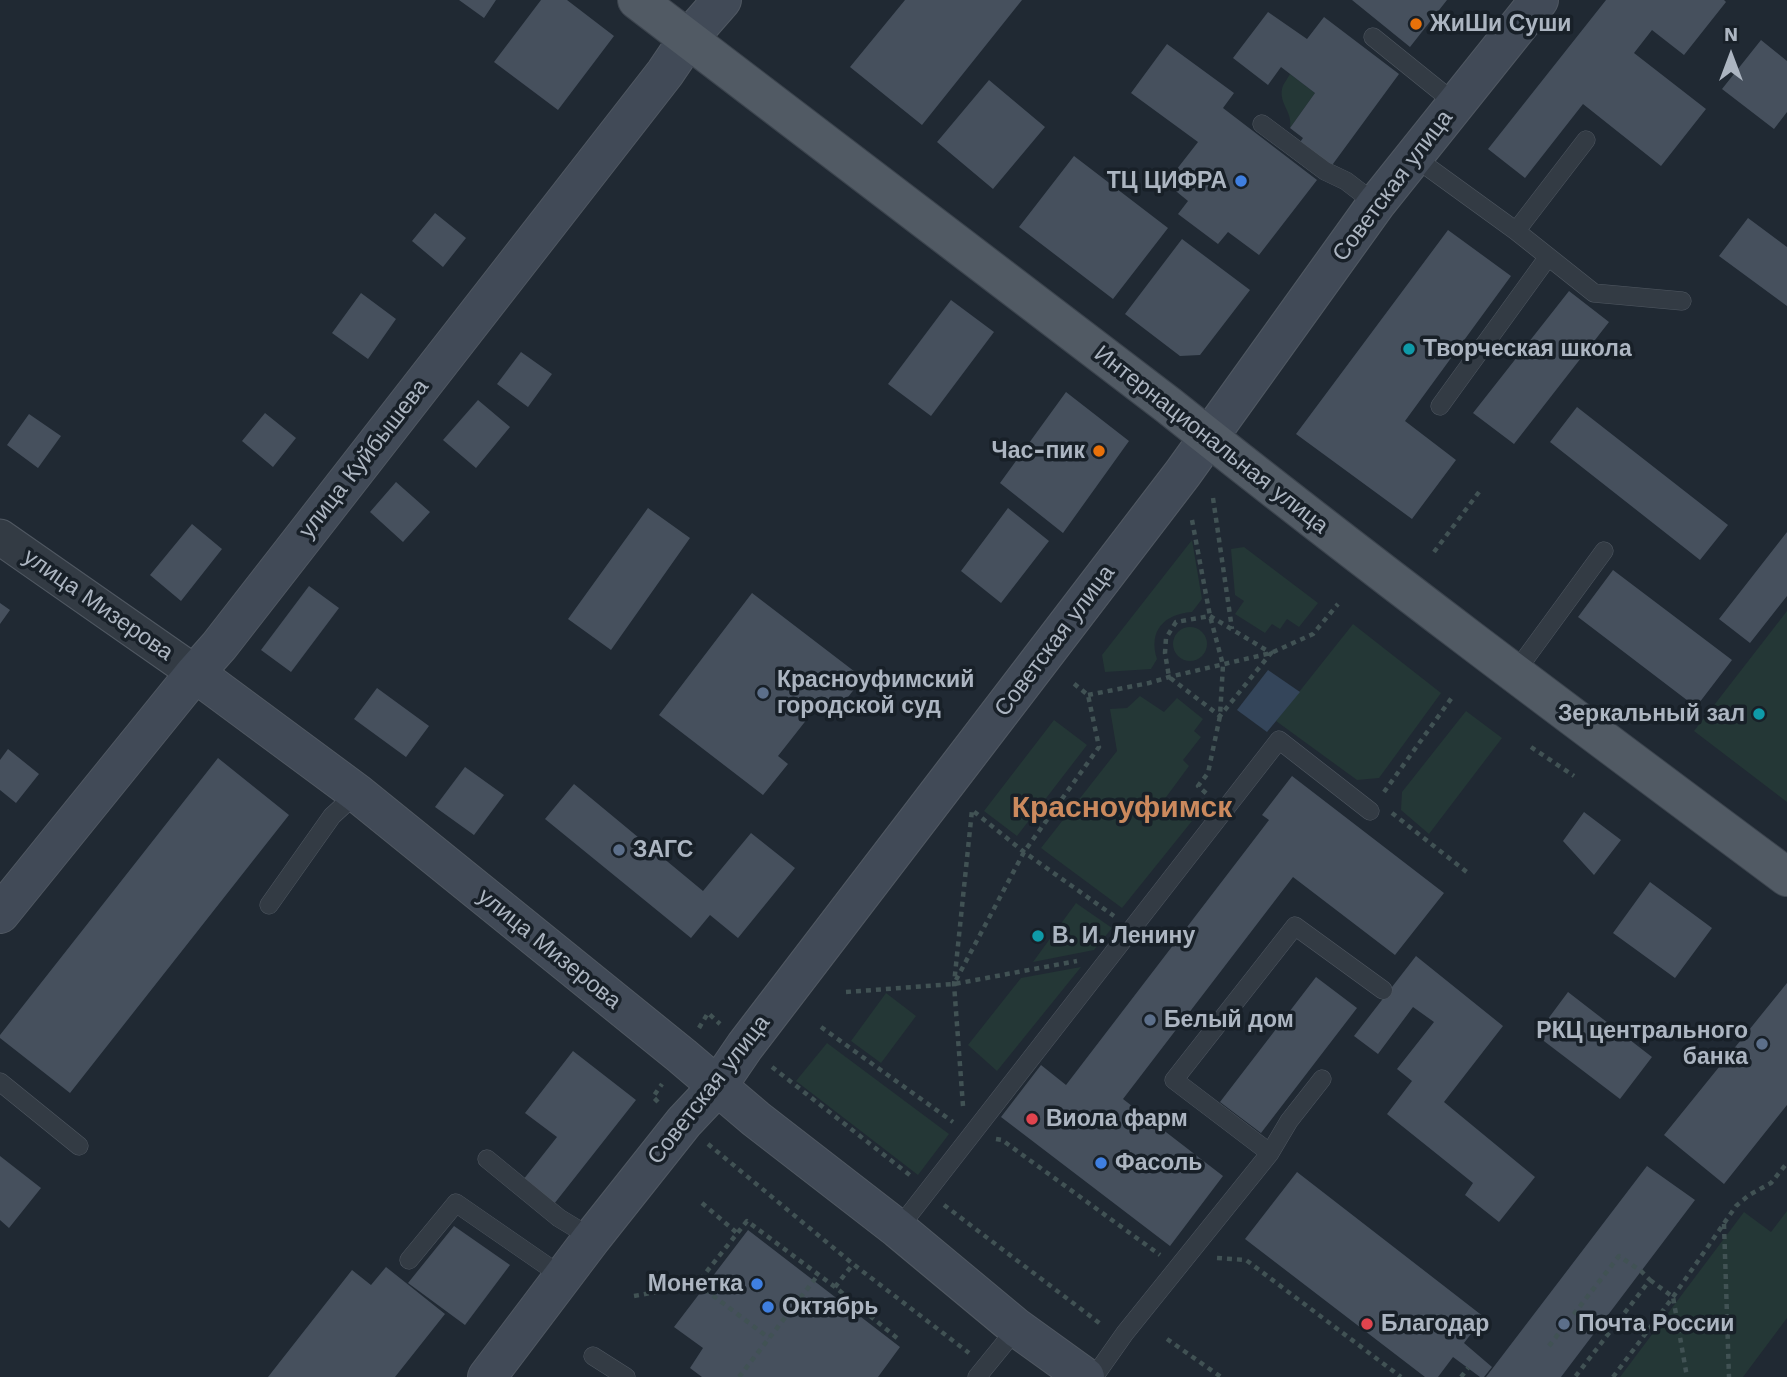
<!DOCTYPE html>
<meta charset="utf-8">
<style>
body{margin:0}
#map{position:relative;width:1787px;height:1377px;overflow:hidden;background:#202933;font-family:"Work Sans",sans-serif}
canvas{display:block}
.north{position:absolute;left:1696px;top:21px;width:70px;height:70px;-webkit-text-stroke:5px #182028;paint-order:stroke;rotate:0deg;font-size:19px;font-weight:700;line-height:28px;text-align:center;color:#acb5c1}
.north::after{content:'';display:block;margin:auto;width:24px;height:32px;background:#acb5c1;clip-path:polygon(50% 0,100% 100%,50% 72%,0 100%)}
</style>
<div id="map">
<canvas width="1787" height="1377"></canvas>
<div class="north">N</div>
</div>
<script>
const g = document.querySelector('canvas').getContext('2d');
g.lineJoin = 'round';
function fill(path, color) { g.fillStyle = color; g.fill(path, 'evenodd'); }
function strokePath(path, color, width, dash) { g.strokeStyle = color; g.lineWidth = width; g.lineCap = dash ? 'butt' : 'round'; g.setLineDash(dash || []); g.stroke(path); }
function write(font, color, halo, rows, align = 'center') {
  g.font = font + ' "Work Sans",sans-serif'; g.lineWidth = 7; g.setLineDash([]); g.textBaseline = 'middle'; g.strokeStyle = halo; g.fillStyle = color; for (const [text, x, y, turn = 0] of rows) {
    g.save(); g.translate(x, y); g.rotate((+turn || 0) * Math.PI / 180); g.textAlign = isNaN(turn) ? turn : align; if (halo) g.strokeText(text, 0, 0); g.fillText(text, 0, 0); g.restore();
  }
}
const green = new Path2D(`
 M 1290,74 L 1315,93 L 1290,128 C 1293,112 1279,104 1282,89 C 1283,84 1288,78 1290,74 Z
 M 1192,540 L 1202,599 L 1192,612 C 1164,614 1148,631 1157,659 L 1151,669 L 1105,672 L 1102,655 Z
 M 1244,547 L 1318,603 L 1299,627 L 1287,619 L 1280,629 L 1272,624 L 1265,633 L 1235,614 L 1244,601 L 1235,595 L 1231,549 Z
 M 1787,611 L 1787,802 L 1694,731 Z
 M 1353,624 L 1441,693 L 1379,778 L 1357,780 L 1276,721 Z
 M1173 644a17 17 0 1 1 34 0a17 17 0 1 1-34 0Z
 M 1140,696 L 1164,712 L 1177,698 L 1203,719 L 1194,731 L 1201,737 L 1183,760 L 1189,766 L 1164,800 L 1192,821 L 1122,908 L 1041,848 L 1117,751 L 1110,709 L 1127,708 Z
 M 1466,711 L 1502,738 L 1429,834 L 1401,810 L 1402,792 Z
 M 1054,720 L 1087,745 L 1017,836 L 984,811 Z
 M 1076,903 L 1112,928 L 1094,950 L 1033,962 Z
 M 1081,967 L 997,1071 L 968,1045 L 1021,978 Z
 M 886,993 L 916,1016 L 881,1063 L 851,1041 Z
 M 827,1043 L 949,1134 L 918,1175 L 796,1081 Z
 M 1787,1211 L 1787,1318 L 1743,1377 L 1620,1377 L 1744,1212 L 1771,1232 Z`);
const water = new Path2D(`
 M 1268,670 L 1300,692 L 1267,732 L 1237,710 Z`);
const building = new Path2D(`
 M 459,0 L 496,0 L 484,18 Z
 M 541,0 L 567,0 L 614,36 L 558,110 L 494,62 Z
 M 905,0 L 1022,0 L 922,125 L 850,67 Z
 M 1352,0 L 1447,0 L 1410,47 Z
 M 1606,0 L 1724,0 L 1726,2 L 1684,55 L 1652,30 L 1634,53 L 1706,109 L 1661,166 L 1583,104 L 1525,178 L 1488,149 Z
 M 1268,12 L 1307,39 L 1324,17 L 1399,74 L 1330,168 L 1298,145 L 1303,138 L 1290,128 L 1315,93 L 1281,67 L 1268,85 L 1233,58 Z
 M 1761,40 L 1787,61 L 1787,112 L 1774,129 L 1722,89 Z
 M 1167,44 L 1234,93 L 1223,108 L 1317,180 L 1259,255 L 1228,232 L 1218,244 L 1178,214 L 1188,201 L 1166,183 L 1198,142 L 1131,93 Z
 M 989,80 L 1045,127 L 993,189 L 937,142 Z
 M 1074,156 L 1168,228 L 1113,299 L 1019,227 Z
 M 435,213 L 466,238 L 443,267 L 412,241 Z
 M 1748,218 L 1787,247 L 1787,306 L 1719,256 Z
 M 1448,230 L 1511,276 L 1405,421 L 1456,460 L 1412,519 L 1296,434 Z
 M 1182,239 L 1250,290 L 1200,355 L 1180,356 L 1125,314 Z
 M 1569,291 L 1609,322 L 1514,444 L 1473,413 Z
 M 361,293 L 396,319 L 368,359 L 332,333 Z
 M 951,300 L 994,332 L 931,416 L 888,384 Z
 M 521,352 L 552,374 L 528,407 L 497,384 Z
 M 1066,392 L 1129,441 L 1063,533 L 1000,483 Z
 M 478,400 L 510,427 L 476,468 L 443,440 Z
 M 1577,407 L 1728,525 L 1700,560 L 1550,442 Z
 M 265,413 L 296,438 L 273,467 L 242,441 Z
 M 29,414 L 61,436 L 38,468 L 7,445 Z
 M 396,482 L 430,512 L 403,542 L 370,512 Z
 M 648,508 L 690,538 L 611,650 L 568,619 Z
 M 1008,508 L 1049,541 L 1001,603 L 961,571 Z
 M 192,524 L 222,549 L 181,601 L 150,575 Z
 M 1787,532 L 1787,596 L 1750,643 L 1719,619 Z
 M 1613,570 L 1732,660 L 1696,707 L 1578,617 Z
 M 309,586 L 339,608 L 291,672 L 261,650 Z
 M 752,593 L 863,678 L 830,720 L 815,709 L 778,756 L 788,764 L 763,795 L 659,715 Z
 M 0,603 L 10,610 L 0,624 Z
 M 377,688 L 429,726 L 406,757 L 354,719 Z
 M 8,749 L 39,774 L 16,803 L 0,790 L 0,760 Z
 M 218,758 L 289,815 L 70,1093 L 0,1038 L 0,1035 Z
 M 465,767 L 504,795 L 474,835 L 435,807 Z
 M 1292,776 L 1444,893 L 1395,955 L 1293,877 L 1123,1099 L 1223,1176 L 1170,1246 L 1001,1117 L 1041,1065 L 1066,1085 L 1269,820 L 1262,815 Z
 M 574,784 L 703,891 L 751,833 L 795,868 L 738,938 L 710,915 L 691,938 L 545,819 Z
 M 1584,812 L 1621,840 L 1594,875 L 1563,841 Z
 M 1650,882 L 1712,928 L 1675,978 L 1613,933 Z
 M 1416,956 L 1503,1026 L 1444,1102 L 1535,1177 L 1499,1222 L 1465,1195 L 1473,1183 L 1387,1114 L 1412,1081 L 1397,1069 L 1434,1022 L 1413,1007 L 1378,1054 L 1354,1036 Z
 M 1316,977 L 1357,1008 L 1261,1133 L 1220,1102 Z
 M 1787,983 L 1787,1105 L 1724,1184 L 1664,1135 Z
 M 1568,992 L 1652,1057 L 1620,1099 L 1536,1035 Z
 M 573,1051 L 636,1100 L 554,1204 L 523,1180 L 557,1137 L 525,1113 Z
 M 0,1156 L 41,1188 L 9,1228 L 0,1220 Z
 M 1647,1166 L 1695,1200 L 1561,1377 L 1486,1377 Z
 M 1297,1172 L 1484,1317 L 1464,1343 L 1492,1367 L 1484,1377 L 1480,1377 L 1453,1357 L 1438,1377 L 1425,1377 L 1245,1239 Z
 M 454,1226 L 510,1265 L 465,1325 L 408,1283 Z
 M 748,1230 L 900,1347 L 878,1377 L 702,1377 L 690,1368 L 703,1348 L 674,1327 Z
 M 386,1267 L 445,1314 L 395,1377 L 268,1377 L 352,1270 L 371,1285 Z`);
const path = new Path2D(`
 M 1213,498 L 1232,629
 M 1192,520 L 1210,616 L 1223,665 L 1220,716 L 1208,773 L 1198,786 L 1208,795
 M 1434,552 L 1482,488
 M 1210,616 L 1271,653 L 1220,716 L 1169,677 L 1165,653 L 1166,638 L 1176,622 Z
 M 1088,695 L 1149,683 L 1169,677 L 1271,653 L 1313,634 L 1338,604
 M 1531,747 L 1574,776
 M 1384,792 L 1453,696
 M 1392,813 L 1468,873
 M 956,980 L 1024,852 L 1099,747 L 1088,695 L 1072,682
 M 846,992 L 954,984 L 1077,961
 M 821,1027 L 953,1122
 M 699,1028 L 708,1013 L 720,1024
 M 772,1067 L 911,1176
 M 658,1102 L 653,1097 L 662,1084
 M 963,1106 L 954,984 L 972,810 L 1024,852 L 1114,916
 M 996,1139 L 1002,1140 L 1160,1255
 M 708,1144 L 853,1264 L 969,1353
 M 702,1203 L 737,1233
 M 944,1205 L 1102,1325
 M 1724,1224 L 1729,1377
 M 1217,1258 L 1246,1260 L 1401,1377
 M 1650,1280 L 1673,1297 L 1687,1377
 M 696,1285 L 703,1288 L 769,1338
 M 835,1287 L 853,1264
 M 634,1296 L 696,1285 L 747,1221 L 835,1287 L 897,1338
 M 1167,1339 L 1221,1377
 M 1549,1346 L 1619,1256 L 1641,1271 L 1650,1280 L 1575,1377
 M 739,1377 L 818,1275
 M 1461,1377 L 1468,1368
 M 1613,1377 L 1673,1297 L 1736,1206 L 1749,1195 L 1771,1183 L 1787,1163`);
const lane = new Path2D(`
 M 1373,37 L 1456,104
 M 1262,124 L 1325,171 L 1346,181 L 1376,204
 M 1414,157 L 1516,231 L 1594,293 L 1682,301
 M 1516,231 L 1586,140
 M 1440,406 L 1548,257
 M 1514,674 L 1604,551
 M 269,905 L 332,816 L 357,793
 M 0,1082 L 79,1146
 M 1270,1153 L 1174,1080 L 1295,926 L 1383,990
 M 487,1159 L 559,1218 L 592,1238
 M 898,1229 L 1279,740 L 1370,811
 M 409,1260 L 456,1203 L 563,1277
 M 593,1356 L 626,1377
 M 977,1377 L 1017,1328
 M 1094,1377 L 1125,1333 L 1270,1153 L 1289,1121 L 1322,1079`);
const street = new Path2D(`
 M 0,537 L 195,673`);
const secondary = new Path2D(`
 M 195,673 L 357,793 L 682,1056 L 756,1119 L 898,1229 L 1017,1328 L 1085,1377
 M 0,914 L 195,673 L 219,646 L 665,73 L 688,39 L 722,0
 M 487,1377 L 592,1238 L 684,1122 L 717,1087 L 745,1046 L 1183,473 L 1376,204 L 1539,0`);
const primary = new Path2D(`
 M 637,0 L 1168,405 C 1371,567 1579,722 1787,877`);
const markers = [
 [1416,24,7,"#e8710a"],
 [1241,181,7,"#3f7fe0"],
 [1409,349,7,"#0f9aa8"],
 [1099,451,7,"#e8710a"],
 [763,693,7,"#5c6f8a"],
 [1759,714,7,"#0f9aa8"],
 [619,850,7,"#5c6f8a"],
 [1038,936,7,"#0f9aa8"],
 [1150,1020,7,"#5c6f8a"],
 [1762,1044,7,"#5c6f8a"],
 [1032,1119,7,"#e0444e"],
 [1101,1163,7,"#3f7fe0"],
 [757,1284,7,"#3f7fe0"],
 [768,1307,7,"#3f7fe0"],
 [1367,1324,7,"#e0444e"],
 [1564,1324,7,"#5c6f8a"]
];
const poiNames = [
 ["ЖиШи Суши",1430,24],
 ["ТЦ ЦИФРА",1227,181,"right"],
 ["Творческая школа",1423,349],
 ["Час-пик",1085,451,"right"],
 ["Красноуфимский",777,680],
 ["городской суд",777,706],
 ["Зеркальный зал",1745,714,"right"],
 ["ЗАГС",633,850],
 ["В. И. Ленину",1052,936],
 ["Белый дом",1164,1020],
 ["РКЦ центрального",1748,1031,"right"],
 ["банка",1748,1057,"right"],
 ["Виола фарм",1046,1119],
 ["Фасоль",1115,1163],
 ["Монетка",743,1284,"right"],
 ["Октябрь",782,1307],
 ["Благодар",1381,1324],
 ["Почта России",1578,1324]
];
const streetNames = [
 ["Советская улица",1393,186,-53],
 ["Интернациональная улица",1211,440,38],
 ["улица Куйбышева",364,459,-52],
 ["улица Мизерова",98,605,35],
 ["Советская улица",1055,641,-53],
 ["улица Мизерова",549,949,39],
 ["Советская улица",709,1090,-52]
];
const districtNames = [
 ["Красноуфимск",1122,808]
];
fill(green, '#243736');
fill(water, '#34455a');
fill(building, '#46505d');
strokePath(lane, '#505862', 19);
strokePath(street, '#505862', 37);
strokePath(secondary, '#505862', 40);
strokePath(primary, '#3c444e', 40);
strokePath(path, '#415254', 4.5, [5, 5]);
strokePath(lane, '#333b44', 18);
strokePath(street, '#333b44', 35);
strokePath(secondary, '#414a57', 38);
strokePath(primary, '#515a64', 38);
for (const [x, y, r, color] of markers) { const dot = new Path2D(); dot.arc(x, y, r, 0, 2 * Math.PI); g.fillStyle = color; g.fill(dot); strokePath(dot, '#182028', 2.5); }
write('bold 23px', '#acb5c1', '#182028', poiNames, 'left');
write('23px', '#acb5c1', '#182028', streetNames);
write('bold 30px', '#cb895d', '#182028', districtNames);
</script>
